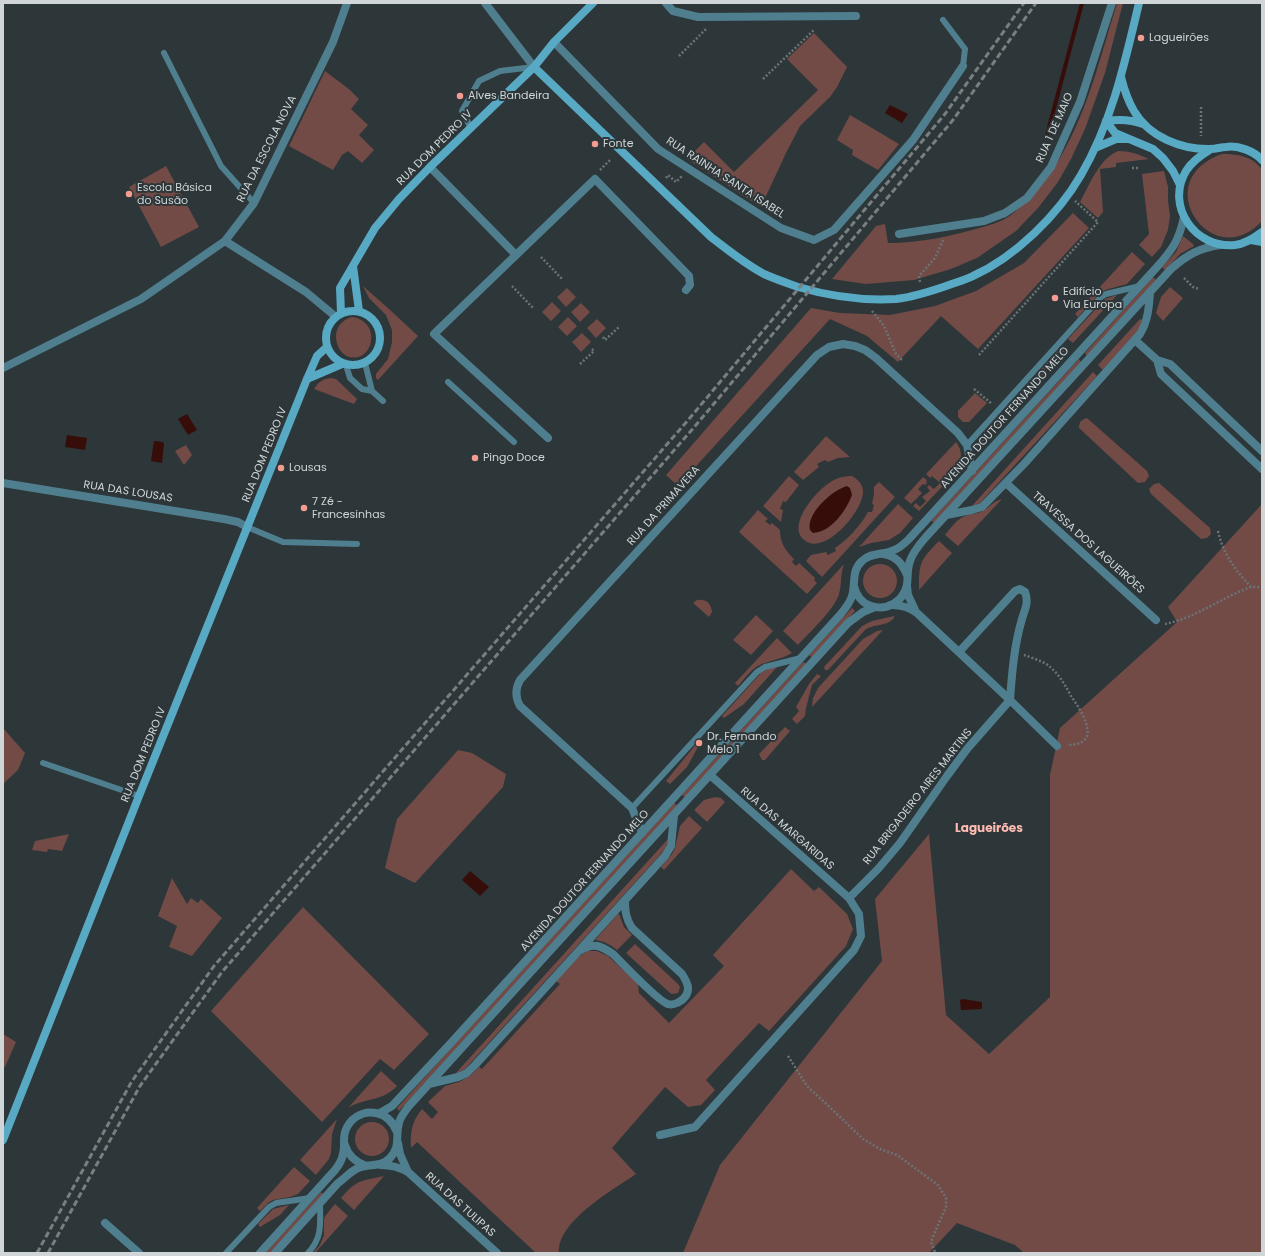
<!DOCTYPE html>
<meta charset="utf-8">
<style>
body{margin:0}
#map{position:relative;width:1265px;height:1256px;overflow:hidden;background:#2d3639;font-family:Poppins,sans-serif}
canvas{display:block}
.frame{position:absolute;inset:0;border:4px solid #d0d5d7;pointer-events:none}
</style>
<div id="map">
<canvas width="1265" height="1256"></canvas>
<div class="frame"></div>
</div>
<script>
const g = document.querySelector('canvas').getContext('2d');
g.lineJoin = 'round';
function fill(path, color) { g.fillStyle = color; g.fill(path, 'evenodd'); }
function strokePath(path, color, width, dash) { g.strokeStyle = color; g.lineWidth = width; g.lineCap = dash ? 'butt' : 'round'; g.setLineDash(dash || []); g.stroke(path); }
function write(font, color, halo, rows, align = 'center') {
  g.font = font + ' Poppins,sans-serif'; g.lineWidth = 4; g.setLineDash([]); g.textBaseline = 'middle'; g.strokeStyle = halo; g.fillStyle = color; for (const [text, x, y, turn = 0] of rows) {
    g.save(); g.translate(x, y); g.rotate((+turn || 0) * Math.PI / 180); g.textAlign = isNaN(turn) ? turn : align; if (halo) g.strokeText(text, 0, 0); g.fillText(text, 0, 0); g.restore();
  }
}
const green = new Path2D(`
 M 1117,3 L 1123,3 L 1105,73 L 1085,129 L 1071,159 L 1058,182 L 1038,208 L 1016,231 L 977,258 L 951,269 L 914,280 L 866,284 L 832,279 L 876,226 L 885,224 L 888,243 C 920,243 952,236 983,227 C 989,225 997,223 1003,220 C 1011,216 1018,209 1024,203 C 1078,154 1096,71 1117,3 Z
 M 814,33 L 847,67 L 837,87 L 830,97 L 800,126 L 786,153 L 761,207 L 687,159 L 704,142 L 734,172 L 818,90 L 787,59 Z
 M 325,71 L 350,90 L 359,99 L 351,109 L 368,125 L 359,135 L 374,150 L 362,163 L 348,151 L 342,155 L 333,170 L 289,146 Z
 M 850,115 L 899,144 L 878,170 L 852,155 L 853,150 L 837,140 Z
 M 1118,151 C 1130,151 1138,154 1149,159 L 1116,163 L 1116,167 L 1100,169 L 1103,212 L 1098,218 L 1080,202 C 1090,184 1099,159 1118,151 Z
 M 1222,154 C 1237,154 1253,156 1262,170 L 1262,221 C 1213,275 1146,181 1222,154 Z
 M 166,166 L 199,227 L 161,247 L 129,187 Z
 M 1164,171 L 1168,187 L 1168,201 L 1170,216 L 1168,230 L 1161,247 L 1152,257 L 1139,245 L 1149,234 L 1142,174 Z
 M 1073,213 L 1089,228 L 978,349 L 941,316 L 898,362 L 867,336 L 830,319 L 678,486 L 666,475 L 811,308 L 840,313 L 890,315 L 935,306 L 976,291 L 1024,263 Z
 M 1183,236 L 1193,244 L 1194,246 L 1180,254 L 1165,270 L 1162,267 L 1176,252 Z
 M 1132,252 L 1145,264 L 1127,284 L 1105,290 L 1097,296 L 1078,317 L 1075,314 Z
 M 1153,277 L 1156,280 L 1087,356 L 1085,353 Z
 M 363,286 L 389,309 L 418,336 L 378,380 L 376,378 L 376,374 L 388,359 L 392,342 L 392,330 L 386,315 L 369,298 Z
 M 1170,287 L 1183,298 L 1163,321 L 1156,313 L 1161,297 Z
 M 567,288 L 576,297 L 566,307 L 557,297 Z
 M 1117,295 L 1073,343 L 1068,339 L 1105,299 Z
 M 552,302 L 561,311 L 551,321 L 542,312 Z
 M 581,303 L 590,312 L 580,322 L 571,312 Z
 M 352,317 C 382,321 374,363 349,357 C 344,355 340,351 338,346 C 333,333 338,321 352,317 Z
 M 568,317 L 577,326 L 567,336 L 558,327 Z
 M 597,319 L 606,328 L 596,338 L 587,328 Z
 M 1140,319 L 1142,320 C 1139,337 1114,357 1103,370 L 1098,365 Z
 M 582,333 L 591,342 L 581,352 L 572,342 Z
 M 1062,346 L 1066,349 L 1008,414 L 1005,410 Z
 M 1079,359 L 1081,362 L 935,523 L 931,521 Z
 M 1093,372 L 1097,376 L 979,504 L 971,507 Z
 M 331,378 L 336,379 L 357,399 L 354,404 L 314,389 C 319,381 323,379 331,378 Z
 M 975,393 L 987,403 L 969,422 L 963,422 L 958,417 L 958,411 Z
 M 1000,414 L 1004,419 L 977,448 L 977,439 Z
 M 1087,418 L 1147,471 L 1149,476 L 1145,482 L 1138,483 L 1079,428 C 1079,422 1081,420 1087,418 Z
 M 826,436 L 850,457 L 838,458 L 828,462 L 825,460 L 817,464 L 819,467 L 803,480 L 794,472 Z
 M 956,442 C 963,451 962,460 957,471 L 919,511 L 913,506 L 916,503 L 920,507 L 926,501 L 922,497 L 930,491 L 927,487 L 929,485 L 934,489 L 940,483 L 932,476 L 930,478 L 926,474 Z
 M 186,445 L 192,455 L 184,465 L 175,451 Z
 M 789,476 L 799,485 L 786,502 L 783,501 L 780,509 L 783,510 L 781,522 L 763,506 Z
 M 852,476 C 857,479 862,483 863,490 C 865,510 823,559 803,539 C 787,523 819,487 834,480 C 839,477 846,476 852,476 Z
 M 923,477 L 927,480 L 926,482 L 927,483 L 925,485 L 923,484 L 918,489 L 922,493 L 911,504 L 904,498 Z
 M 879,482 L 895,497 L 822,577 L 806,561 L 811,555 L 826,552 L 828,555 L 836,551 L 835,548 C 849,538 860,526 868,512 L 872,512 L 874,505 L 872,504 L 874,494 L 874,487 Z
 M 1159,483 L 1210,528 L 1211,534 L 1207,538 L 1201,539 L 1151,494 L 1149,489 L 1154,484 Z
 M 1002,499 L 958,546 L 945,535 C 950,529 956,520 963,517 C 970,513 977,515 984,510 C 991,506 994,501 1002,499 Z
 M 898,504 L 913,518 L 900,533 L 889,540 L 871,543 L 859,547 Z
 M 1262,504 L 1262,1253 L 1024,1253 L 1015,1245 L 957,1223 L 929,1253 L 683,1253 L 720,1165 L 882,961 L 875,899 L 929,834 L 946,1015 L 989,1054 L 1050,997 L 1050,775 L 1060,728 L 1177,622 L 1168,607 Z
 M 758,510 L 768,519 L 765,521 L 770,525 L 772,523 L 780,530 C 780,543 785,550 794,559 L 792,562 L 796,566 L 799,563 L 815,578 L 814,580 L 817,583 L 807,594 L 739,532 Z
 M 939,541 L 952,553 L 919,590 C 919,580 918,567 924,558 C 928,552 934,546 939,541 Z
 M 844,564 C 840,575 842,584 839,594 C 835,609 809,633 798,645 L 783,631 Z
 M863 581a17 17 0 1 1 34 0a17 17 0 1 1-34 0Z
 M 697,600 C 706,599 711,603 712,612 L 709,617 L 693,603 Z
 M 852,608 L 855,611 L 812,658 L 809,655 Z
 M 756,615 L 773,631 L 751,655 L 733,640 Z
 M 894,616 L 894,618 C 888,626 875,624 866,629 L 828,670 L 825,670 L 824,667 L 862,626 L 872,621 Z
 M 883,630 L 812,707 L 813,698 L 818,688 L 863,639 L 877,631 Z
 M 777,638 L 792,653 C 782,659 772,660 762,664 C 752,668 745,678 738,686 L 735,683 Z
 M 803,662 L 807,664 L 686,798 L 682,795 Z
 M 777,667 L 744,704 L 724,718 L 722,716 L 761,673 L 770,668 Z
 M 817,674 L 821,676 L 812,685 L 806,708 L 805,716 L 797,724 L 792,719 L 799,711 L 796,707 L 809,684 Z
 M 785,727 L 790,731 L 765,760 L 762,760 L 759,754 Z
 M 3,728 L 25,753 L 18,770 L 3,784 Z
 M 697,743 L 699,745 L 687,767 L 670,784 L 666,781 Z
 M 458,750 L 472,753 L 506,774 L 503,787 L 415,883 L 385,868 L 397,819 Z
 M 715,797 L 721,798 L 725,802 L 707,822 L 694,810 L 704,800 Z
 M 674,803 L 678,806 L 399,1111 L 397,1108 Z
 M 689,816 L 702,828 L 664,870 L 661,867 L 672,854 L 675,848 L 680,826 Z
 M 69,834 L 62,851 L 48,849 L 47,852 L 32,850 L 35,841 Z
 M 668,839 L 666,847 L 660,855 L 465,1069 L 455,1074 Z
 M 791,869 L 814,891 L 819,887 L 847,914 L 853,929 L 846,946 L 769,1031 L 759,1023 L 706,1080 L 715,1090 L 701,1105 L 688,1107 L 665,1087 L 612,1148 L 636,1174 C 613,1190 557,1221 559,1253 L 536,1253 L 417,1142 L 411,1148 C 410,1132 412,1121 422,1109 L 432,1119 L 438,1112 L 428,1102 L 445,1086 L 459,1082 L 470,1076 L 479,1067 L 482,1069 L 560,984 L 556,981 L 578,957 L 587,951 L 597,951 L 608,956 L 638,984 L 639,993 L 669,1023 L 724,966 L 713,955 Z
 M 172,878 L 187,904 L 191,898 L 198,903 L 201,899 L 222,918 L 192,956 L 169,947 L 177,926 L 158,916 Z
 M 303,907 L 429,1034 L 394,1070 L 380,1059 L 322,1122 L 211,1011 Z
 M 618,914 L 619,914 L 624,927 L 632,935 L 617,950 C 610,944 603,941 595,940 Z
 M 635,944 L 678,984 L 680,987 L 678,993 L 672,994 L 670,993 L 626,953 Z
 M 3,1034 L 16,1042 L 5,1067 L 3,1067 Z
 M 381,1071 L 397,1086 C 382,1102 366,1097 348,1108 Z
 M 337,1119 L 332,1134 L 331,1153 L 329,1159 L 316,1175 L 300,1160 Z
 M355 1139a17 17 0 1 1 34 0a17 17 0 1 1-34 0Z
 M 294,1167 L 310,1181 L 298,1194 L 290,1197 L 273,1200 L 268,1203 L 260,1211 L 257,1208 Z
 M 384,1176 L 354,1210 L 341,1198 C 357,1179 362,1181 384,1176 Z
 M 321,1192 L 324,1195 L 271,1253 L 265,1253 Z
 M 335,1204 L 348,1216 L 315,1253 L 313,1253 L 320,1245 L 324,1235 L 324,1219 L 326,1215 Z
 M 289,1205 L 280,1215 L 260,1227 L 258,1224 L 273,1209 Z`);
const water = new Path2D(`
 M 890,105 L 908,114 L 902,123 L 885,113 Z
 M 187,414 L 197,430 L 188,435 L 178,419 Z
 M 67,435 L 87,438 L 85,450 L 65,447 Z
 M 154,441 L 163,442 L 164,444 L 162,463 L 151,461 Z
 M 847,486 L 850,488 L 852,495 C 846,511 831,532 813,533 L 810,530 C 806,514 832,490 847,486 Z
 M 470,871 L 489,887 L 480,896 L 462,880 Z
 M 963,999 L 982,1002 L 982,1009 L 961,1010 L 960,1000 Z`);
const stream = new Path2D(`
 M 1047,135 L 1082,3`);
const path = new Path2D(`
 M 679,56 L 706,29
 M 763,79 L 814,30
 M 1201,107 L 1201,136
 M 1132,168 L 1138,168
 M 600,170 L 611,159
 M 666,178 L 668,175 L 676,182 L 681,177 L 679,176
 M 541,257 L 563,280
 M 1184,278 L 1193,287 L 1199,289
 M 920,282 L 919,276 L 935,258 L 944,238
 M 512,286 L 534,309
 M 872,311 L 884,326 L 896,354 L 903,361
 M 603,337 L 605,340 L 619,327
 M 979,355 L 1098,222 L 1075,201
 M 580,364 L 594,351 L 591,348
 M 974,389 L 992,404
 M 1218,531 C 1223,554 1236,571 1251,587 L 1262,587
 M 1165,624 C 1196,618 1222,597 1251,587
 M 1024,655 C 1032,658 1043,661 1049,666 C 1059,674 1065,685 1071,696 C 1082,712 1104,745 1067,745
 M 788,1056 L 807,1086 L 837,1114 L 863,1139 L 880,1149 L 897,1155 L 938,1185 L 946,1198 L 946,1207 L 934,1234 L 931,1242 L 935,1252`);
const lane = new Path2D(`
 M 943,20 L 965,49 L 963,66
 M 164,53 L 221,166 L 254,203
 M 471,128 L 462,111 L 479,81 L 500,71 L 534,67
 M 365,363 L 372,391
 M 346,365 L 350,378 L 362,389 L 372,391 L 383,401
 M 448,382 L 514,442
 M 967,445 L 1101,297 L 1106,294 L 1140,286
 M 247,527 L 283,542 L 357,544
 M 43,763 L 139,796
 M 632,808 L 757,672 L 765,667 L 801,658
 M 226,1253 L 269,1207 L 276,1203 L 310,1198
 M 308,1253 C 323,1237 320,1223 320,1203`);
const street = new Path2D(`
 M 485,3 L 534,67
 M 666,3 L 673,11 L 698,17 L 856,16
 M 554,42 L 658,149 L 781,228 L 814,240 L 834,230 L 913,140 L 963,66
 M 430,167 L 516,255
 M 899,234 L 984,221 L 1005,213 L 1027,198 L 1051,167 L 1080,102 L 1112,3
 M 225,241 L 306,292 L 336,317
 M 1135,340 L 1157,360
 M 3,368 L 141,299 L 209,252 L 225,241 L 254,203 L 333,42 L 347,3
 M 548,438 L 434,334 L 595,179 L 689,276 L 690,285 L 686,290
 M 1262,451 L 1170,364 L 1157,360 L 1161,374 L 1262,469
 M 3,483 L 224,519 L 238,522 L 247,527
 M 1006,483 L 1156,620
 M 946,515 L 972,510 L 982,507 L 1024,464 L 1140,334 C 1148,321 1149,307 1150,292
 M 883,554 C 896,556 902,563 907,575
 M 854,586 C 856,595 862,603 871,606 C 887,611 903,602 907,585 C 908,577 907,569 910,561 C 913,552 919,545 925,538 L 1171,269 C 1187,255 1199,248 1220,245
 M 907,586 L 908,595 L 915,610
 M 959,652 L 1015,591 L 1020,589 L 1025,592 C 1029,602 1025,609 1022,619 C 1014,646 1012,673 1010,700 L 1057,746
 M 710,775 L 849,898
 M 642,833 L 632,808 L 520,706 C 515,697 515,689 520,680 L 817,355 L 829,347 L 843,344 L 855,346 L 865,350 L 876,358 L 958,433 L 967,445 L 972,471
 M 581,950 C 594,942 601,946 613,954 C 622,963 659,1002 668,1004 C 674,1006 682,1001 685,997 C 691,989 687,982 682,974 L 632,928 C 626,919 625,911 625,900
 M 429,1084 L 458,1077 L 467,1073 L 476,1064 L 665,856 L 671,846 L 674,815
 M 380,1113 L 392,1106 L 450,1044 L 840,615 C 845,609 850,603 852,596 C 856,583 851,571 862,561 C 871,552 884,555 894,550 C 900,548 905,543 909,539 L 1157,267 C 1173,249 1179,240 1184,217
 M 660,1135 L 695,1127 L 854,950 L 861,936 L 859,914 L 849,898 L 878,869 L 900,843 L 947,776 L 967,749 L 1010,700 L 917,613 C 909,607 902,605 892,605
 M 398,1143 L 400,1154 L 408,1172
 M 345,1145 C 348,1156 356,1162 366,1166
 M 381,1165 C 392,1165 399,1167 408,1172 L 497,1253
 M 105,1223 L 139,1253
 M 260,1253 L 335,1170 C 339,1165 342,1160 343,1154 C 345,1147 343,1139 345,1132 C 349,1119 362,1110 376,1113 C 387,1115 393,1122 397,1132
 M 275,1253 L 338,1183 C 345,1178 351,1171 358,1168 C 369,1163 381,1168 390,1158 C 401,1146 395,1137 399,1123 C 400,1117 405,1112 408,1107 L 848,623 L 863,612 L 875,607`);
const secondary = new Path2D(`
 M 534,67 L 711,237 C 728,250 745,264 764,274 C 775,279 787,283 798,287 C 829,296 863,301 896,299 C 914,297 932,291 949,285 C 957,282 965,280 973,276 C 1015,257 1058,215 1081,175 C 1112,122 1125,62 1139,3
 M 1121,77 C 1124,89 1128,101 1134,111 C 1149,137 1182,150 1211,149 C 1216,149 1221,147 1226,147 C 1238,145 1254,151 1262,160
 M 1106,121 L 1115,133 L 1153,149 L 1163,158 L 1173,171 L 1180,185
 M 1106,121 C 1119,119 1130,119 1143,124
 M 1095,148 L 1116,139 L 1127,139
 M 1211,149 C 1201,155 1192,161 1186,171 C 1165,206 1195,249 1235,245 C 1245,244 1254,238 1262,232
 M 1251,240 L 1262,242
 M 353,266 L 359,311
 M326 338a27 27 0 1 1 54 0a27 27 0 1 1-54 0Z
 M 341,313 L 340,288 L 375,228 L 399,199 L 430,167 L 534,67 L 554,42 L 593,3
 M 307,379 L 342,364
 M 3,1140 L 139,796 L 307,379 L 317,356 L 327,347`);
const rail = new Path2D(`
 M 37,1253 L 132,1081 L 214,966 L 689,419 L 945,114 L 1024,3
 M 48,1253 L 140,1086 L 222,972 L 696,425 L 953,120 L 1036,3`);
const markers = [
 [1141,38,4,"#f59c91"],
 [460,96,4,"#f59c91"],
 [595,144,4,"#f59c91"],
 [129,194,4,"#f59c91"],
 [1055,298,4,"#f59c91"],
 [475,458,4,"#f59c91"],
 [281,468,4,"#f59c91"],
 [304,508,4,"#f59c91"],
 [699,743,4,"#f59c91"]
];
const poiNames = [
 ["Lagueirões",1149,38],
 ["Alves Bandeira",468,96],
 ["Fonte",603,144],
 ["Escola Básica",137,188],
 ["do Susão",137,201],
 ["Edifício",1063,292],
 ["Via Europa",1063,305],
 ["Pingo Doce",483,458],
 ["Lousas",289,468],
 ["7 Zé -",312,502],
 ["Francesinhas",312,515],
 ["Dr. Fernando",707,737],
 ["Melo 1",707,750]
];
const streetNames = [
 ["RUA 1 DE MAIO",1055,128,-66],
 ["RUA DOM PEDRO IV",435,148,-45],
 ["RUA DA ESCOLA NOVA",267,149,-63],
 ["RUA RAINHA SANTA ISABEL",725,178,33],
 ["AVENIDA DOUTOR FERNANDO MELO",1005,418,-48],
 ["RUA DOM PEDRO IV",265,455,-68],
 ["RUA DAS LOUSAS",128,492,9],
 ["RUA DA PRIMAVERA",664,506,-48],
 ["TRAVESSA DOS LAGUEIRÕES",1088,543,42],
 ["RUA DOM PEDRO IV",144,755,-68],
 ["RUA BRIGADEIRO AIRES MARTINS",918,797,-52],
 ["RUA DAS MARGARIDAS",787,829,41],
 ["AVENIDA DOUTOR FERNANDO MELO",585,881,-48],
 ["RUA DAS TULIPAS",460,1205,42]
];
const neighbourhoodNames = [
 ["Lagueirões",989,829]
];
fill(green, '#724b46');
fill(water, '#370d0a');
strokePath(stream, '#370d0a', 4);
strokePath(path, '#6c7376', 2.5, [2, 2]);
strokePath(lane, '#4f7f8f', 6);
strokePath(street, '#4f7f8f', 8);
strokePath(secondary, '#58a9c3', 8);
strokePath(rail, '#787f81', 3, [6, 3]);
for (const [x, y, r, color] of markers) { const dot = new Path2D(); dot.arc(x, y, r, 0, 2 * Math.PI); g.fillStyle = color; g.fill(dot); strokePath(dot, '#2d3639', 1.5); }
write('11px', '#d0d5d7', '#2d3639', poiNames, 'left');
write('11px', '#d0d5d7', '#2d3639', streetNames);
write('bold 12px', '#febbb2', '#2d3639', neighbourhoodNames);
</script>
